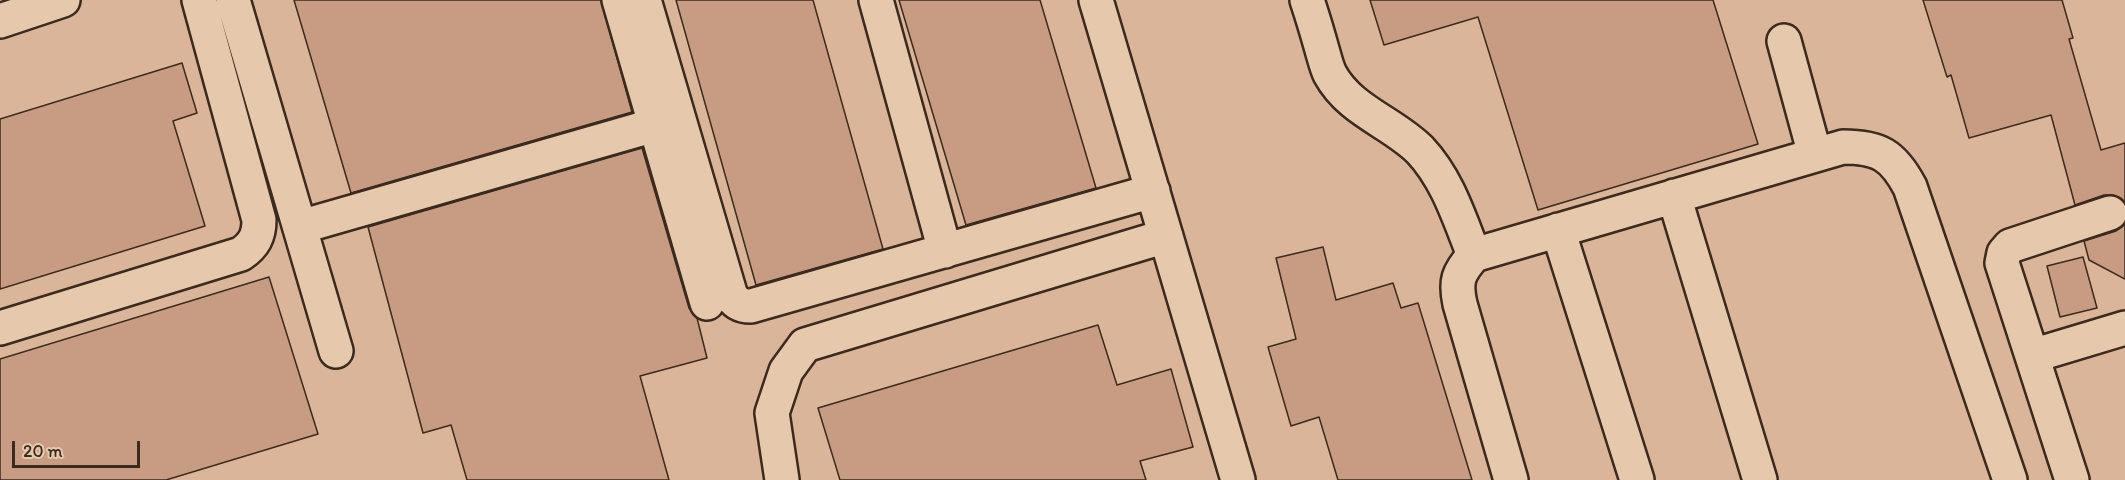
<!DOCTYPE html>
<style>
body{margin:0}
#map{position:relative;width:2125px;height:480px;overflow:hidden;background:#e8c4a8;font-family:Itim,sans-serif}
canvas{display:block}
.scale{position:absolute;left:12px;top:441px;width:128px;height:27px;box-sizing:border-box;border:3px solid #3b2a1e;border-top:0;padding-left:8px;font-size:18px;line-height:21px;white-space:nowrap;color:#3b2a1e;-webkit-text-stroke:4px #e6c9ad;paint-order:stroke}
</style>
<div id="map">
<canvas width="2125" height="480"></canvas>
<div class="scale">20 m</div>
</div>
<script>
const g = document.querySelector('canvas').getContext('2d');
g.lineJoin = 'round';
function fill(path, color) { g.fillStyle = color; g.fill(path, 'evenodd'); }
function strokePath(path, color, width, dash) { g.strokeStyle = color; g.lineWidth = width; g.lineCap = dash ? 'butt' : 'round'; g.setLineDash(dash || []); g.stroke(path); }
const built = new Path2D(`
 M 0,0 L 2125,0 L 2125,480 L 0,480 Z`);
const building = new Path2D(`
 M 294,0 L 601,0 L 632,112 L 351,193 Z
 M 676,0 L 813,0 L 883,249 L 756,285 Z
 M 899,0 L 1040,0 L 1096,188 L 966,225 Z
 M 1370,0 L 1713,0 L 1758,144 L 1538,210 L 1478,17 L 1384,45 Z
 M 1923,0 L 2062,0 L 2073,38 L 2069,39 L 2101,150 L 2125,143 L 2125,203 L 2122,199 L 2113,195 L 2104,195 L 2075,205 L 2051,115 L 1969,138 L 1951,75 L 1947,77 Z
 M 182,63 L 197,113 L 173,121 L 205,226 L 0,289 L 0,119 Z
 M 642,148 L 689,308 L 697,318 L 707,358 L 640,376 L 669,480 L 467,480 L 451,425 L 423,433 L 368,227 Z
 M 2125,224 L 2125,279 L 2089,260 L 2084,241 L 2116,231 Z
 M 1323,247 L 1336,300 L 1393,283 L 1401,308 L 1418,303 L 1472,480 L 1338,480 L 1319,417 L 1291,426 L 1268,347 L 1296,339 L 1276,258 Z
 M 2083,257 L 2097,308 L 2060,317 L 2047,266 Z
 M 269,277 L 318,434 L 166,480 L 0,480 L 0,359 Z
 M 1098,325 L 1117,385 L 1171,369 L 1193,447 L 1140,461 L 1146,480 L 840,480 L 818,408 Z`);
const minor = new Path2D(`
 M 233,0 L 336,351
 M 619,0 L 707,303
 M 644,0 L 730,293 C 734,302 740,306 751,306 L 1153,191
 M 876,0 L 945,251
 M 1096,0 L 1238,480
 M 1307,0 C 1313,18 1318,35 1323,53 C 1325,60 1327,68 1330,74 C 1350,111 1392,122 1420,150 C 1448,180 1459,218 1474,255
 M 0,21 L 63,0
 M 1784,41 L 1815,155
 M 1674,196 L 1760,480
 M 300,227 L 655,125
 M 1558,230 L 1637,480
 M 0,328 L 241,254 C 254,245 259,236 259,220 L 199,0
 M 2032,356 L 2125,328
 M 782,480 L 772,413 L 786,371 L 805,345 L 1166,236
 M 1511,480 L 1460,304 C 1455,281 1458,273 1474,255 L 1843,147 C 1879,147 1893,155 1910,187 L 2010,480
 M 2072,480 L 2002,263 L 2004,253 L 2010,246 L 2110,213`);
fill(built, '#dbb59a');
fill(building, '#c89c83');
strokePath(building, '#3b2a1e', 1.5);
strokePath(minor, '#3b2a1e', 38);
strokePath(minor, '#e6c9ad', 33);
</script>
